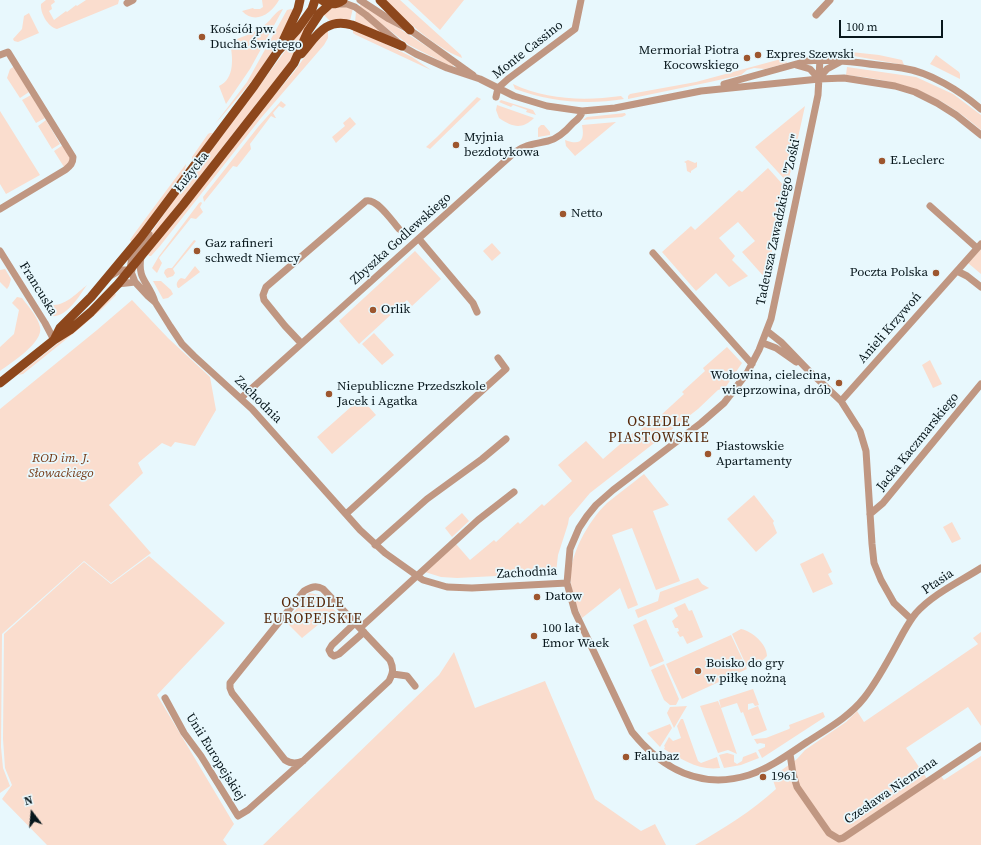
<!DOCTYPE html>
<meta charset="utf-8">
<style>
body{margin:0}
#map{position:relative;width:981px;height:845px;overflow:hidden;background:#e8f8fd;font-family:"Source Serif 4",serif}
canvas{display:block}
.north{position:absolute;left:12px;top:793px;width:40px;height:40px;-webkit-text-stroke:3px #e8f8fd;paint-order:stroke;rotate:344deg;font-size:11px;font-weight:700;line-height:16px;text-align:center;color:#08171c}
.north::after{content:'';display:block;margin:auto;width:14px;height:18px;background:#08171c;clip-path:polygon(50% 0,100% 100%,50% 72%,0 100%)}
.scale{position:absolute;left:839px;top:20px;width:104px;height:18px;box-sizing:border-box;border:2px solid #08171c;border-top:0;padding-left:5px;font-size:12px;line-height:14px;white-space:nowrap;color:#08171c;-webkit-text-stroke:3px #e8f8fd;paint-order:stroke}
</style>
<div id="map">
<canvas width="981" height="845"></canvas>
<div class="north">N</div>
<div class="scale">100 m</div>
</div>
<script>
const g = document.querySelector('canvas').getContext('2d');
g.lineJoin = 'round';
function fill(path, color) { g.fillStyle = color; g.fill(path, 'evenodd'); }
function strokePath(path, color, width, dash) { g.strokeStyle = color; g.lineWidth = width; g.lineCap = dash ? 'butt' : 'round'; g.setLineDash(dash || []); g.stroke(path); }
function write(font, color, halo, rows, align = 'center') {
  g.font = font + ' "Source Serif 4",serif'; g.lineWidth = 3.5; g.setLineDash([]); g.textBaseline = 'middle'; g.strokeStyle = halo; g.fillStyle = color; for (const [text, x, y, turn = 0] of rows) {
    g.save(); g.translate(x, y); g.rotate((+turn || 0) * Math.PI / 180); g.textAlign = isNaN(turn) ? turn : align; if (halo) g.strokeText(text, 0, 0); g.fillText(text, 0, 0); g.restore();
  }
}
const green = new Path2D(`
 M 46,0 L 54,0 L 55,2 L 51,5 L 52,9 L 49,11 L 54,20 L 66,11 L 67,12 L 76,5 L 77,6 L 86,0 L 119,0 L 118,4 L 57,29 C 48,27 40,13 41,4 Z
 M 262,0 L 279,0 C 271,14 255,25 242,11 L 253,8 L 254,9 L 260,9 L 263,7 Z
 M 384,0 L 400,0 L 461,55 L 462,58 C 432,46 408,21 384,0 Z
 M 408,0 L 464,0 L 440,30 Z
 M 361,4 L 454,64 L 452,67 L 409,45 L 359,7 Z
 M 342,6 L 353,8 L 350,21 L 331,22 L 323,14 L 329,9 Z
 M 283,9 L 250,69 L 226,104 L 219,86 C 235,79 233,57 230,43 L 232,41 C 246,35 257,33 269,21 C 273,17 277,10 283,9 Z
 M 291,9 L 295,10 L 279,40 L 258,74 L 215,124 L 247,82 L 287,10 Z
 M 356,11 L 388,37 L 355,23 Z
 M 29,13 L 39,33 L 18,42 L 14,41 L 13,39 L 22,29 L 24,16 Z
 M 312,15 L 314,17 L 291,60 L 142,250 L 141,248 L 170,205 Z
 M 353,28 L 412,57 L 431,70 L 356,35 L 353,33 Z
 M 328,31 L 328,38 L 324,45 L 261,118 L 160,246 L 151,256 L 149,256 L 148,254 L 264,107 L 294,72 L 318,38 Z
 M 851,52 L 879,55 L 902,60 L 904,65 L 848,55 L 849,53 Z
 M 936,55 L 959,72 L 960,74 L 960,79 L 930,64 Z
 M 781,59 L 785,59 L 787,63 L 765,69 L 754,68 L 747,70 L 741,75 L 710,82 L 628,99 L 628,96 L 630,94 L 696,82 Z
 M 15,66 L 29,92 L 20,98 L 7,78 L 10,69 Z
 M 847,67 L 916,77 L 953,94 L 981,115 L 981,130 C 937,92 903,81 846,75 Z
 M 513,84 C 546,100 585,101 621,96 L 624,99 C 587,105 551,102 515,89 Z
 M 31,95 L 45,118 L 36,123 L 22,100 Z
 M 477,97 L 481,99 L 430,149 L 426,147 L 437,137 Z
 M 501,100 L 533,110 L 536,115 L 526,112 L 527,110 L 513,105 L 511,107 L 499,102 Z
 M 281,101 L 286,105 L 283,108 L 279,106 L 273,113 L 276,118 L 275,118 L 271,116 L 250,144 L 251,149 L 237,167 L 233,166 L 204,202 L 203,197 L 258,127 Z
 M 497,105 L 534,118 C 522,130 512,127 499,118 L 496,110 Z
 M 805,106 L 788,183 L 755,147 Z
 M 0,111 L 40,175 L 6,194 L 0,184 Z
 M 625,113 L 626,115 L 622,117 L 583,120 L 587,117 Z
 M 350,117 L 356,124 L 336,143 L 332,137 L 345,126 L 343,123 Z
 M 46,120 L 60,144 L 52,149 L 38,126 Z
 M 616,122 L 575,156 L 566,146 L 565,140 C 581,146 585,140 582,125 Z
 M 541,125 L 544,125 L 550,132 L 550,135 L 538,137 L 538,128 Z
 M 210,133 L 213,133 L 194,160 L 192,159 L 192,157 L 208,134 Z
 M 63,145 L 70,158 L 70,161 L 64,167 L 54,151 Z
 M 688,160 L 695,163 L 697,162 L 697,167 L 691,171 L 691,173 L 687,171 L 686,163 L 684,162 Z
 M 186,164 L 185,170 L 132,243 L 130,240 L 134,234 Z
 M 768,168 L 785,187 L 766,279 L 742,252 L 755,241 L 738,222 L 719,238 L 735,256 L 732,260 L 748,276 L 729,287 L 716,273 L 696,291 L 662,252 L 691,226 L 695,230 L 739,190 L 742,192 Z
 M 201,202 L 202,203 L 200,207 L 203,212 L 196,219 L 191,218 L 159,258 L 162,263 L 157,273 L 152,268 L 159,256 L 199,203 Z
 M 194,240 L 196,241 L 173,269 L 175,273 L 173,276 L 167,278 L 164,273 L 165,270 L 168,268 L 172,268 Z
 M 492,243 L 501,253 L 492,261 L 483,251 Z
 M 981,249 L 981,274 L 968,263 Z
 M 415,251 L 441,279 L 412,306 L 407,300 L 359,344 L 339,321 Z
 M 195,266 L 200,272 L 179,288 L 178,288 C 175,284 178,280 181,278 L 185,279 Z
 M 5,269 L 11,279 L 9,286 L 7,289 L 0,282 L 0,270 Z
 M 153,281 L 161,281 L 171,290 L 173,294 L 168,298 L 163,299 Z
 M 87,285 C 79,296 67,318 51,316 L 41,302 C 45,302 49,304 54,305 C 66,305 78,292 87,285 Z
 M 115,293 L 116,295 L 102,309 L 79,329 L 23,374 L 18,375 L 86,321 Z
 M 17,297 L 22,298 C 28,306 38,317 40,327 C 44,342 11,363 0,371 L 0,347 L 14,334 L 19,310 L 12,303 Z
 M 132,300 L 168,338 L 210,377 L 216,410 L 195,446 L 175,442 L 171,447 L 162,443 L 138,463 L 143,473 L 109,505 L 151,553 L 111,583 L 84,561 L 2,634 L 1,747 L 3,768 L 10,786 L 0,793 L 0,409 L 97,330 Z
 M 374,333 L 394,355 L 382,365 L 362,344 Z
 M 727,347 L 742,363 L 725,388 L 718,390 L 698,409 L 590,493 L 569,518 L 568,524 L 558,555 L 556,573 L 457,578 L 441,577 L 425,572 L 456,544 L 470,560 L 494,540 L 496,542 L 518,522 L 520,524 L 542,504 L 544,506 L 572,481 L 558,465 L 586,441 L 603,459 L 633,433 L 635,435 L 658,414 L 660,416 L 684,394 L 682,392 L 705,371 L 703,368 Z
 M 930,360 L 942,384 L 933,388 L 922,365 Z
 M 361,398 L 376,415 L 332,454 L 317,437 Z
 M 644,474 L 669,505 L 653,511 L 680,581 L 656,590 L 632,528 L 612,535 L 638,605 L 628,609 L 620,588 L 582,618 C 577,608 572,594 571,583 C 567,558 589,520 607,503 C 619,493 632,484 644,474 Z
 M 754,495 L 774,521 L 773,523 L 777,533 L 756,552 L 727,519 Z
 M 462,513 L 469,521 L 452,537 L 445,528 Z
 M 952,522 L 961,539 L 952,543 L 943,527 Z
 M 823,553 L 832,572 L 828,574 L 833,584 L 813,593 L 800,564 Z
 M 149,556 L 225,623 L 157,695 L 234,824 L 223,840 L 227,845 L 47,845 L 2,799 L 12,785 L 5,768 L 3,739 L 4,634 L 84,562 L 111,584 Z
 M 698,578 L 702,584 L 709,588 L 638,618 L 635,610 L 658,601 L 660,592 Z
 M 309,593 L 320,595 L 343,619 L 342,624 L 319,624 L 302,638 L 286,622 Z
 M 685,603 L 689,611 L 692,610 L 703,637 L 687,644 L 683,636 L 680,637 L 677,632 L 679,631 L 678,628 L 675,628 L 672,621 L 678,616 L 674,608 Z
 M 646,619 L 664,661 L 650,667 L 633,625 Z
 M 741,629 C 752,631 767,644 767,656 C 761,662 756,667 747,667 L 732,634 Z
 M 981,632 L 981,726 L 968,707 L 906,748 L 930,783 L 941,776 L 944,780 L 981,756 L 981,845 L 695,845 C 723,829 752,811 776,789 L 772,777 L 797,759 L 805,750 L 846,722 L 857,711 L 864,722 L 978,644 L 973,638 Z
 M 731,635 L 747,669 L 682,699 L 666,664 Z
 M 454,652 L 475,708 L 545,681 L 595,799 L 641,831 L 655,824 L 666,845 L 263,845 L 439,675 Z
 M 664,664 L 679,699 L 676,705 L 670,705 L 664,700 L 651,670 Z
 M 753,689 L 759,705 L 755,706 L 753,703 L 748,704 L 748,710 L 758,706 L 767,730 L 752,736 L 743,712 L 741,713 L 737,703 L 721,708 L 737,754 L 728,750 L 718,753 L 700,706 L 718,701 L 721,708 L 719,700 Z
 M 687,706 L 674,728 L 667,713 L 670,707 Z
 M 823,712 L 825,717 L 762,758 L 758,750 L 765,747 L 765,744 L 760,743 L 757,744 L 754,739 L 766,738 L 789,729 L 790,728 L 789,725 Z
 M 681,719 L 683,719 L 698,761 L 701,763 L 717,757 L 720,768 C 699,771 681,759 664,749 L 665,747 L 664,746 L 669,737 L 673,741 L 681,738 L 677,726 Z
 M 670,724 L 672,728 L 660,747 L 647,733 Z
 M 756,752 L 759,758 L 741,765 L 724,768 L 719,755 L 727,753 L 734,755 L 734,762 L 737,764 L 742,761 L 743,757 Z`);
const minor = new Path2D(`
 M 360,0 L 389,19 L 410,30 L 473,75
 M 127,3 L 133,0
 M 337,4 L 347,4 L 355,7 L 366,15 L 402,46 L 416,54 L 447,68 L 480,79 L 514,96 L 547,106 L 582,111 L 615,108 L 701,91 L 819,79 L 844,78 L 895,86 L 915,92 L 937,103 L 956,115 L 981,135
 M 816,15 L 830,0
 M 0,55 L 8,52 L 73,157 C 73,164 70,166 65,170 L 0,209
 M 820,59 L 818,95 L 771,319 L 759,350 L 747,373 L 724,403 L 701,423 L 613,490 L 596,505 L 587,516 L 579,528 L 570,549 L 567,583 L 575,612 L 632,732 C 662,769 701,790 749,775 C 770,768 789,754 807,742 C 827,729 849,717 864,698 C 879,679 891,655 903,633 C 907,626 911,619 916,613 C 933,594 959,582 981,568
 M 796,65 L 810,69 L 819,79
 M 819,78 L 827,69 L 840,62
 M 724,84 L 807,61 C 825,59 844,61 862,63 C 875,65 889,66 902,68 C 930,72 960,91 981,109
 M 496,97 L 498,88 L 508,79 L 575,29 L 581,0
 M 930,206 L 977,248
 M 149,234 L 132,257 L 130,269 L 135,282 L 148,296 L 155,302 L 170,326 L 182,344 L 194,356 L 252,409 L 360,530 L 385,553 L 423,580 L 447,587 L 472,588 L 567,583
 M 419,239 L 473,303 L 477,312
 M 0,251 L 45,323 L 54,340
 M 653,253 L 752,364
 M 141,257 C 137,280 149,282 155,302
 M 957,271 L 967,276 L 981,287
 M 110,276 L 121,270 L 132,270
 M 118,284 L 135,282
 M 767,331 L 781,342 L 809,371 L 841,401 L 860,431 L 866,451 L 872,544 L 874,563 L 881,580 L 894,603 L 911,619
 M 301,343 L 285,326 L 264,300 L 263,295 L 266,287 L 366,201 C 377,198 392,221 399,229
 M 763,343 L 776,348 L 796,362
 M 241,398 L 515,152 C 526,144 536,144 548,141 C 558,139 566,131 573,123 C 577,120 582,116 582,111
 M 841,401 L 981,244
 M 346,514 L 506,369 L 498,358
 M 870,514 L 883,503 L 981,384
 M 375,545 L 427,499 L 482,459 L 506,439
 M 355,623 L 332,645 L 329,650 L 331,654 L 334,656 L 339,654 L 364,632
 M 360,628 L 478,520 L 514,492
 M 393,674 L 407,676 L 415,686
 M 165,698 L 184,733 L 201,756 L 238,816 L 248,810 L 303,761 L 389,681 C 393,673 394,669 390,660 L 323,589 C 316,585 311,587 304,591 L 230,683 L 230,688 L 232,693 L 285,760 C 291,764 296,764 303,761
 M 790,754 L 793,774 L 797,787 L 829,833 L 839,839 L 843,838 L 981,746`);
const major = new Path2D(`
 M 322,0 C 329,5 336,5 343,0
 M 380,0 L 410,30
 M 283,41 L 298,9 L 300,0
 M 301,54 C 316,37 325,17 352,25 L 402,46
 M 54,340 L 60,328 L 91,297 L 141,237 L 254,86 L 278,51 L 297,30 L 312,9 L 315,0
 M 0,383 L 54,340 L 70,330 L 91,312 L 118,284 L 183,205 L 294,63 L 308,31 L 320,13 L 330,4`);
const markers = [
 [202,37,4,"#9d562e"],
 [758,55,4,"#9d562e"],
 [747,58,4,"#9d562e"],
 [456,145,4,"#9d562e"],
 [882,161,4,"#9d562e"],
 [563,214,4,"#9d562e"],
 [197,251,4,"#9d562e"],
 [936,273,4,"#9d562e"],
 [373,310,4,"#9d562e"],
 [839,383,4,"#9d562e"],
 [329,394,4,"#9d562e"],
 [708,454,4,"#9d562e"],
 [537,597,4,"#9d562e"],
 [534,636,4,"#9d562e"],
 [698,671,4,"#9d562e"],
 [626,757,4,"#9d562e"],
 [763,777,4,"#9d562e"]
];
const poiNames = [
 ["Kościół pw.",210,30],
 ["Ducha Świętego",210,45],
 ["Mermoriał Piotra",739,51,"right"],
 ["Kocowskiego",739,66,"right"],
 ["Expres Szewski",766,55],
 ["Myjnia",464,138],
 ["bezdotykowa",464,153],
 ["E.Leclerc",890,161],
 ["Netto",571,214],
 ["Gaz rafineri",205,244],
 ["schwedt Niemcy",205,259],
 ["Poczta Polska",928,273,"right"],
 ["Orlik",381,310],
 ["Wołowina, cielecina,",831,376,"right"],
 ["wieprzowina, drób",831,391,"right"],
 ["Niepubliczne Przedszkole",337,387],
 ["Jacek i Agatka",337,402],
 ["Piastowskie",716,447],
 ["Apartamenty",716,462],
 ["Datow",545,597],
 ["100 lat",542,629],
 ["Emor Waek",542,644],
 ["Boisko do gry",706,664],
 ["w piłkę nożną",706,679],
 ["Falubaz",634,757],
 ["1961",771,777]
];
const streetNames = [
 ["Monte Cassino",528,50,-38],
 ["Łużycka",192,172,-52],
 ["Tadeusza Zawadzkiego \"Zośki\"",779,220,-78],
 ["Zbyszka Godlewskiego",401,239,-42],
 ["Francuska",38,289,58],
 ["Anieli Krzywoń",890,328,-49],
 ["Zachodnia",258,400,45],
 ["Jacka Kaczmarskiego",918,442,-51],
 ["Zachodnia",527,573,-3],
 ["Ptasia",938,582,-34],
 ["Unii Europejskiej",215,757,58],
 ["Czesława Niemena",891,791,-34]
];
const parkNames = [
 ["ROD im. J.",61,459],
 ["Słowackiego",61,474]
];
const neighbourhoodNames = [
 ["OSIEDLE",659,422],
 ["PIASTOWSKIE",659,438],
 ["OSIEDLE",313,603],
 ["EUROPEJSKIE",313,619]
];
fill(green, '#faddce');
strokePath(minor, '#c09782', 7);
strokePath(major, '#8d471c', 9);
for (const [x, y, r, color] of markers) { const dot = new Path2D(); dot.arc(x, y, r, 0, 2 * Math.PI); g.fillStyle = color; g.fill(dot); strokePath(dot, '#e8f8fd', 1.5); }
write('13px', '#08171c', '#e8f8fd', poiNames, 'left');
write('13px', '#08171c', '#e8f8fd', streetNames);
write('italic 13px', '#743915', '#e8f8fd', parkNames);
g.letterSpacing = '1px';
write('14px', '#562709', '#e8f8fd', neighbourhoodNames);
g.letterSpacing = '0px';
</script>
